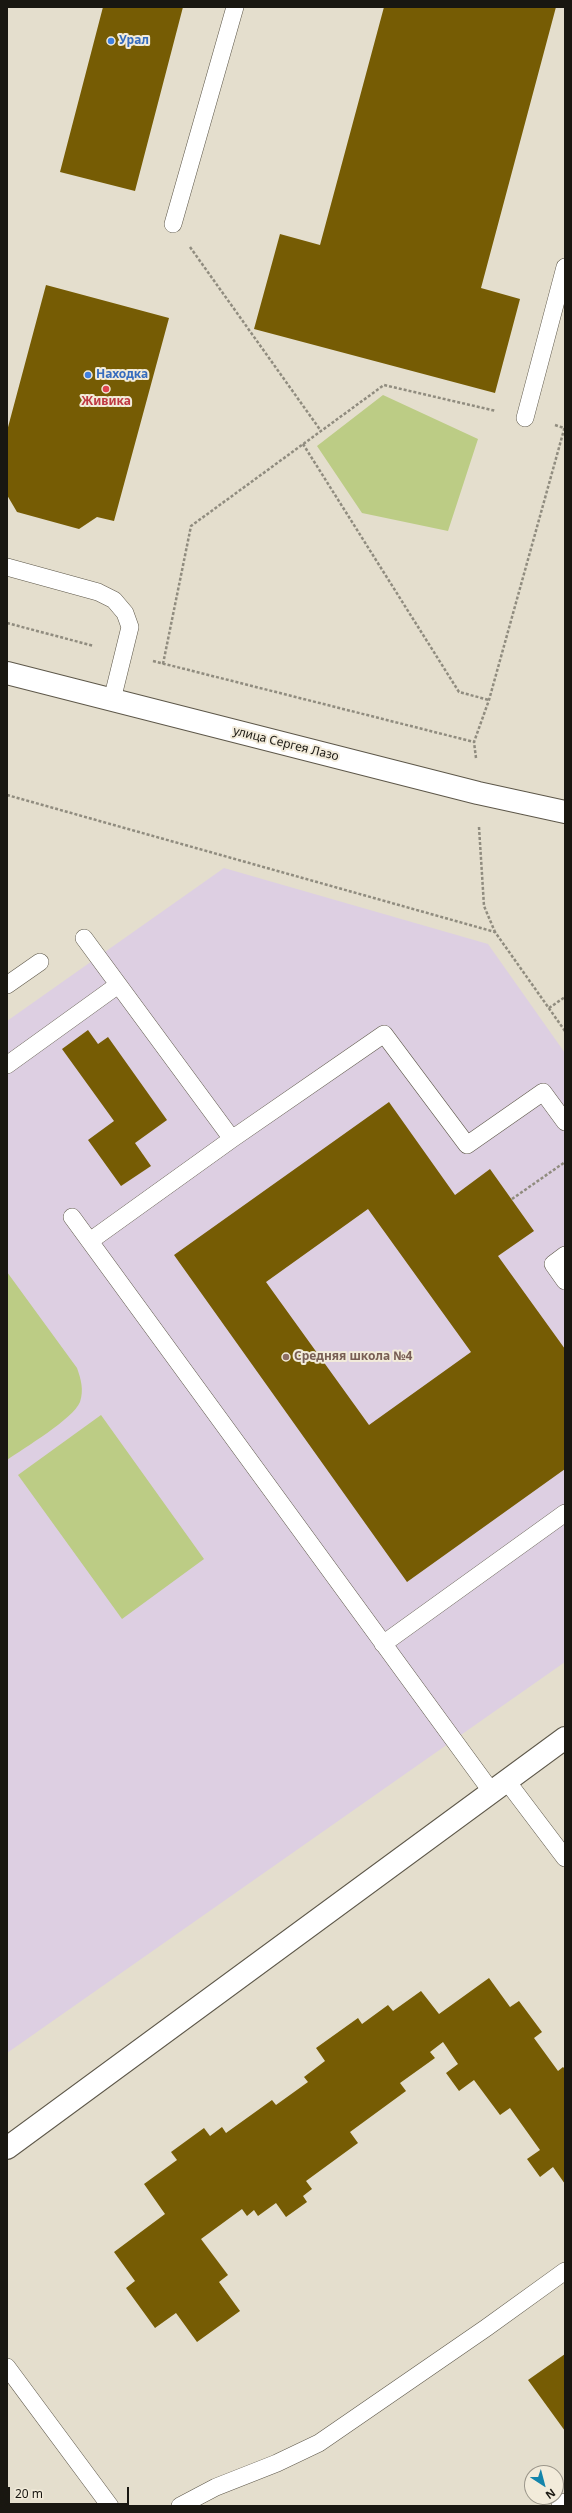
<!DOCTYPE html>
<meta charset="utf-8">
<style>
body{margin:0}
#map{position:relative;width:572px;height:2513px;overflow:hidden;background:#e4decd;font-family:"Noto Sans",sans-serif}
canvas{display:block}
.frame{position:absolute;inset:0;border:8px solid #191711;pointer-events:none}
.north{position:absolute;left:524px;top:2465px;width:40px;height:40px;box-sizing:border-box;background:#f2ebda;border:1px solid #9b968a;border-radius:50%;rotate:144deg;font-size:11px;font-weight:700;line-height:16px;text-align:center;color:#191711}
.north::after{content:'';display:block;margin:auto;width:14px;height:18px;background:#1485ab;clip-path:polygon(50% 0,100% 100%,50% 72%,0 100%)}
.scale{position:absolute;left:8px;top:2487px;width:121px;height:18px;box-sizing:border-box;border:2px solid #191711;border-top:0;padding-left:5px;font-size:12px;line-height:14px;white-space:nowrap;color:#191711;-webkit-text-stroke:3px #f2ebda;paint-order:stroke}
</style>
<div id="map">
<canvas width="572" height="2513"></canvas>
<div class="frame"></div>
<div class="north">N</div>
<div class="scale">20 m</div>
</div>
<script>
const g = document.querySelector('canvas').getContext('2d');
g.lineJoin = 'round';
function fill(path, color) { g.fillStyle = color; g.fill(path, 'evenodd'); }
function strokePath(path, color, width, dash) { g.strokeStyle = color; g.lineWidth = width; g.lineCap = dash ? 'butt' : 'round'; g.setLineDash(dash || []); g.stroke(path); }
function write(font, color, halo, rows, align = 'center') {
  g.font = font + ' "Noto Sans",sans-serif'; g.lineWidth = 4; g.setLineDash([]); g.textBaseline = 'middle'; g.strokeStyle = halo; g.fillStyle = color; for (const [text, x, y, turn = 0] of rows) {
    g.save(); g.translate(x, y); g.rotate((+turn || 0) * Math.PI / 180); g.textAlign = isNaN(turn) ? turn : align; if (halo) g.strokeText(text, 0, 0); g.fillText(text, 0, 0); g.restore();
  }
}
const education = new Path2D(`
 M 224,868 L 488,944 L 565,1053 L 565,1662 L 7,2053 L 7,1021 Z`);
const green = new Path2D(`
 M 383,395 L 478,439 L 448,531 L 362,513 L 317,446 Z
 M 7,1272 L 77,1368 C 81,1379 84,1390 80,1402 C 73,1419 24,1448 7,1460 Z
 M 101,1415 L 204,1559 L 122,1619 L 18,1475 Z`);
const building = new Path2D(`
 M 103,7 L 183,7 L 135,191 L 60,172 Z
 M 384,7 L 556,7 L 481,288 L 520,299 L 495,393 L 254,329 L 280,234 L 320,245 Z
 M 46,285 L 169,318 L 114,521 L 97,517 L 79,529 L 17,512 L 7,495 L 7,431 Z
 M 88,1030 L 98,1044 L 108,1037 L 167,1120 L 135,1143 L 151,1166 L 121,1186 L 88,1140 L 114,1121 L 62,1049 Z
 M 389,1102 L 455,1195 L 490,1169 L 534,1231 L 498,1256 L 565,1349 L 565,1469 L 407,1582 L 174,1255 ZM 368,1209 L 471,1352 L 369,1425 L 266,1282 Z
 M 489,1978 L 510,2007 L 519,2001 L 542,2032 L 534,2038 L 558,2071 L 563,2067 L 565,2069 L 565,2184 L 553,2167 L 540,2177 L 527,2159 L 540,2150 L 510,2108 L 500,2115 L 474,2080 L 459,2091 L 446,2073 L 458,2064 L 443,2042 L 430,2052 L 435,2058 L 400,2083 L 406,2091 L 350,2132 L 358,2143 L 306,2181 L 312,2189 L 303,2196 L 307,2202 L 286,2217 L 276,2203 L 258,2216 L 254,2210 L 247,2216 L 242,2209 L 201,2239 L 228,2275 L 219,2282 L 240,2311 L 197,2342 L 176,2313 L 155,2328 L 126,2288 L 135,2281 L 114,2252 L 165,2214 L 144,2184 L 177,2160 L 171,2152 L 204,2128 L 210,2136 L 222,2127 L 226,2133 L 272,2100 L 276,2105 L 308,2082 L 304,2077 L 325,2061 L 316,2048 L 358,2018 L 362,2024 L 388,2005 L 393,2011 L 421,1991 L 439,2014 Z
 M 565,2354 L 565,2431 L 528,2380 Z`);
const path = new Path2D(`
 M 190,247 L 321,431
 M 555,425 L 564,428
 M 303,444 L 459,692 L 489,700
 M 7,623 L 94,646
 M 153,661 L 474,742
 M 163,664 L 191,526 L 384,385 L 496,411
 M 476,758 L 474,742 L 489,700 L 565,426
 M 7,795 L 495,932 L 565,1031
 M 479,827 L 484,906 L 495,932
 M 549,1008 L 565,997
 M 512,1199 L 565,1162`);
const service = new Path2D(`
 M 173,224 L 235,7
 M 525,418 L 565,267
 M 7,567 L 98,592 L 114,600 L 125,613 L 130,627 L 112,700
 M 84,938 L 232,1139
 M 7,985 L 40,962
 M 7,1065 L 118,985
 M 72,1217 L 491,1791
 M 90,1241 L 232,1139 L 384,1034 L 467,1145 L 543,1092 L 565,1122
 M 565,1255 L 553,1264 L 565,1281
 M 383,1644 L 565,1513
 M 506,1780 L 565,1858
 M 7,2367 L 110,2506
 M 180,2506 L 216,2487 L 277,2463 L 319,2443 L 486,2328 L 565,2271
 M 560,2506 L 565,2502`);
const tertiary = new Path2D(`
 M 7,673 L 478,793 L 565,812
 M 7,2148 L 565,1738`);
const markers = [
 [111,41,4,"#3f7fe0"],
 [88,375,4,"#3f7fe0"],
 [106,389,4,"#e0444e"],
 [286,1357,4,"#8d6e63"]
];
const shopNames = [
 ["Урал",119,41],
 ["Находка",96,375]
];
const healthNames = [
 ["Живика",106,402]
];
const streetNames = [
 ["улица Сергея Лазо",286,744,14]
];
const educationNames = [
 ["Средняя школа №4",294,1357]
];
fill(education, '#ddcfe2');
fill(green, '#bccc85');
fill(building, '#765c04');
strokePath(service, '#5d5749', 18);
strokePath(tertiary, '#5d5749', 24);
strokePath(path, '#908c7f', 2.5, [3, 2]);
strokePath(service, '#fff', 17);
strokePath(tertiary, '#fff', 22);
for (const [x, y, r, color] of markers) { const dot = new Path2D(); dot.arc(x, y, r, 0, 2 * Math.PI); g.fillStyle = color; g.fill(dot); strokePath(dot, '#f2ebda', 1.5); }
write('bold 12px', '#366cbe', '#f2ebda', shopNames, 'left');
write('bold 12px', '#be3a42', '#f2ebda', healthNames);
write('12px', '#191711', '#f2ebda', streetNames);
write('bold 12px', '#785e54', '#f2ebda', educationNames, 'left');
</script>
